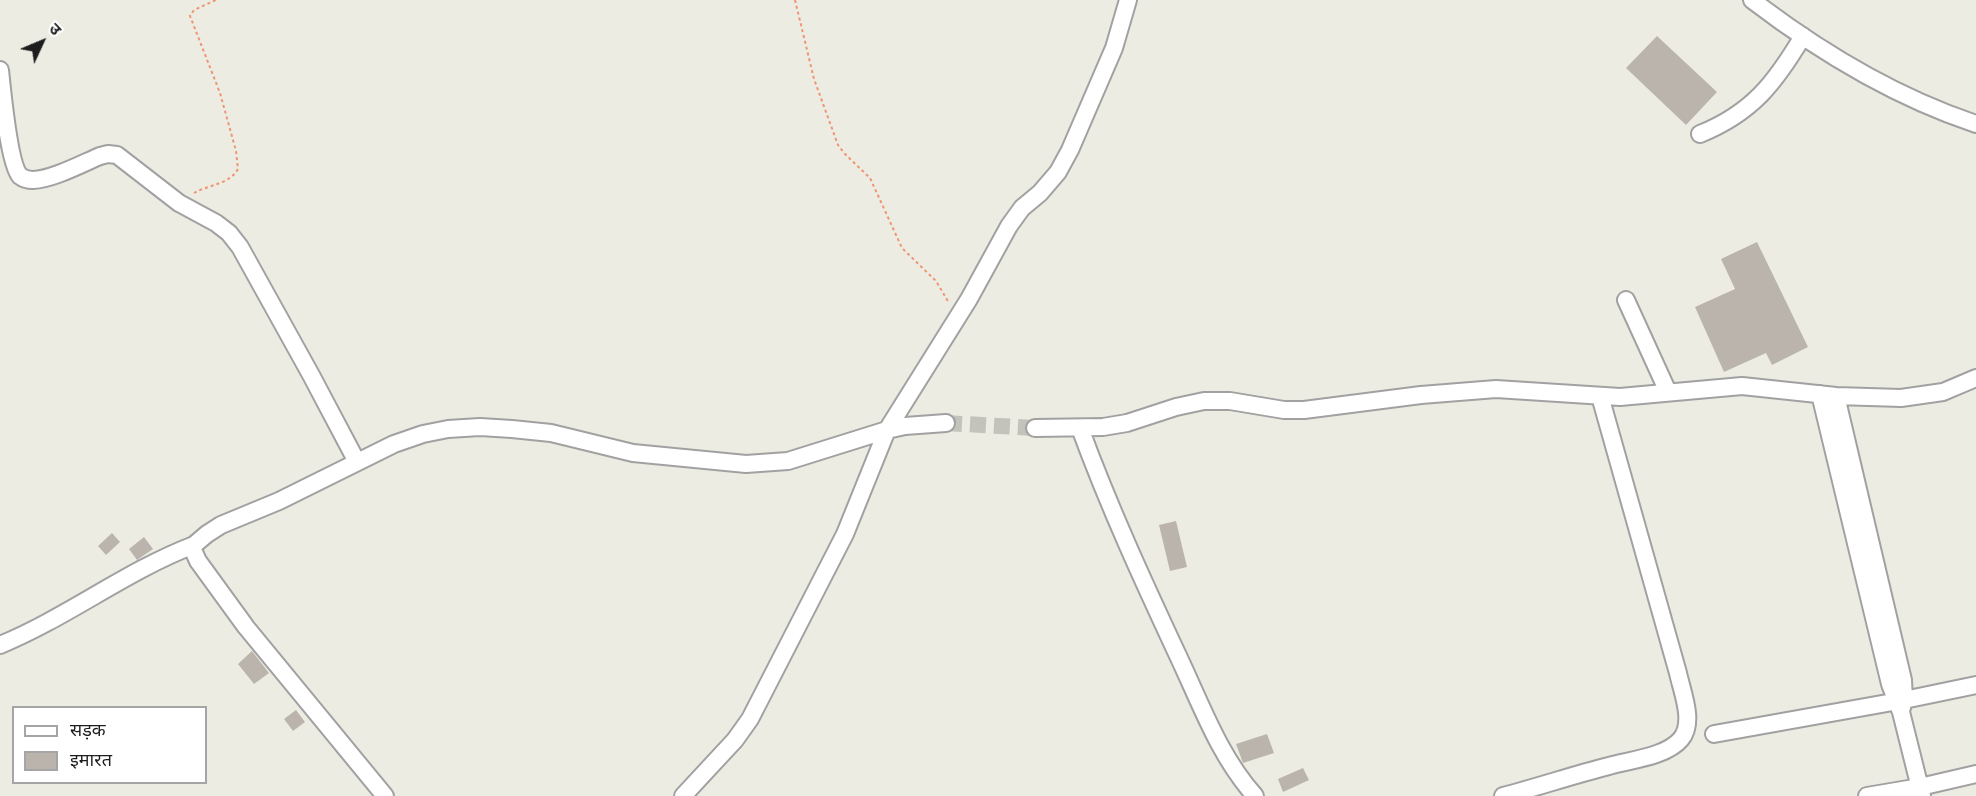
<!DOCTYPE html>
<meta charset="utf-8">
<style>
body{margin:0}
#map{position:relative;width:1976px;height:796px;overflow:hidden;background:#edece3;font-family:"Fira Sans","Noto Sans Devanagari",sans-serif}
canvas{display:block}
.legend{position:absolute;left:12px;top:706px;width:195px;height:78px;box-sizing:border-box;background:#fff;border:2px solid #a5a5a5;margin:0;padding:8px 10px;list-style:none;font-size:18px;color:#1d1d1d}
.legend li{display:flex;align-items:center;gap:12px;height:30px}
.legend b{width:30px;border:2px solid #a5a5a5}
.north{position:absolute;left:12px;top:12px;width:60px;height:60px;-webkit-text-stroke:4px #fff;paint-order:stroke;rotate:46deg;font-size:16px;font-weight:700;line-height:24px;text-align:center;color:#1d1d1d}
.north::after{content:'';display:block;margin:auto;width:21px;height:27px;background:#1d1d1d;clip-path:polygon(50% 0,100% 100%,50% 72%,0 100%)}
</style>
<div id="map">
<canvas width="1976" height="796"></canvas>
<ul class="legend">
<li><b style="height:8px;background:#fff"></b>सड़क</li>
<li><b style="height:16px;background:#bab4ad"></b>इमारत</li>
</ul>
<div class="north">उ</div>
</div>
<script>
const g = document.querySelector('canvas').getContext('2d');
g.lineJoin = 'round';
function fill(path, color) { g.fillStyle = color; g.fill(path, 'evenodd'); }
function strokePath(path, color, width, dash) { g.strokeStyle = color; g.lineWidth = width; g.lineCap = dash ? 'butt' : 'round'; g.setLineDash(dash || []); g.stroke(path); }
const building = new Path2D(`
 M 1657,36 L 1717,92 L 1686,125 L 1626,68 Z
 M 1757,242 L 1808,347 L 1772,365 L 1766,353 L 1724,372 L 1695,307 L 1735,289 L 1721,259 Z
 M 1176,521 L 1187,567 L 1170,571 L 1159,525 Z
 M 112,533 L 120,542 L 106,555 L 98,546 Z
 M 144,537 L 153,549 L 137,560 L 129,549 Z
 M 252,651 L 269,673 L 254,684 L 238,664 Z
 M 296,710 L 305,722 L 293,731 L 284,719 Z
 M 1267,734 L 1274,753 L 1243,763 L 1236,744 Z
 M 1303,768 L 1309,780 L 1283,792 L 1278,779 Z`);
const minorTunnel = new Path2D(`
 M 946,423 L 1035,428`);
const path = new Path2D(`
 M 795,0 L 814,79 L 838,145 L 845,154 L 870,178 L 902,248 L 936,281 L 949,303
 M 194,193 C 208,185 230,184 238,169 L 236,151 L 220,93 L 190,16 L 194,10 L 216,0`);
const minor = new Path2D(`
 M 1752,0 C 1820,52 1895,97 1976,124
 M 0,70 C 2,89 9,164 20,176 C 24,179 29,180 33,180 C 53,179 81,164 100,156 L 108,154 L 117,155 L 179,203 L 216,223 L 229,233 L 240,247 L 311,375 L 357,462
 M 1700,134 C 1752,113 1775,83 1803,36
 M 1626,300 L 1668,392
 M 1820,394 L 1890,684 L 1901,712 L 1922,796
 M 1836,396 L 1903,680 L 1904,700 L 1901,711
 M 1035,428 L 1103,427 L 1127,423 L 1176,407 L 1204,401 L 1230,401 L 1284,410 L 1304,410 L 1421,395 L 1496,389 L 1620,397 L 1742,386 L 1836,396 L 1901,398 L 1943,392 L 1976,378
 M 1080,428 C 1109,507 1144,583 1180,660 C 1202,707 1220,757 1255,796
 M 0,645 C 68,617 126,571 194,545
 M 1714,734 L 1904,700 L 1976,685
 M 385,796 L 246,627 L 198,561 L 193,550 L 194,545 L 207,534 L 221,525 L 279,501 L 394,444 L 423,434 L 448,429 L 480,427 L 512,429 L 551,433 L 633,453 L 746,464 L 788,461 L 887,430 L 905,426 L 946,423
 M 683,796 L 735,740 L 750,719 L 845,534 L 887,430 L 969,299 L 1009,226 L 1022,208 L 1040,193 L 1058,172 L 1070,150 L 1114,48 L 1128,0
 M 1503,796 C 1538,787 1573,775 1609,766 C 1629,760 1666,757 1681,739 C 1695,722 1682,692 1678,673 L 1600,396
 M 1867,796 L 1920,787 L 1976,774`);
fill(building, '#bab4ad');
strokePath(minorTunnel, '#c3c3bb', 16, [16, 8]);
strokePath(minor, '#a1a1a1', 20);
strokePath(path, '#ee9573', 2, [3, 3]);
strokePath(minor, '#fff', 16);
</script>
